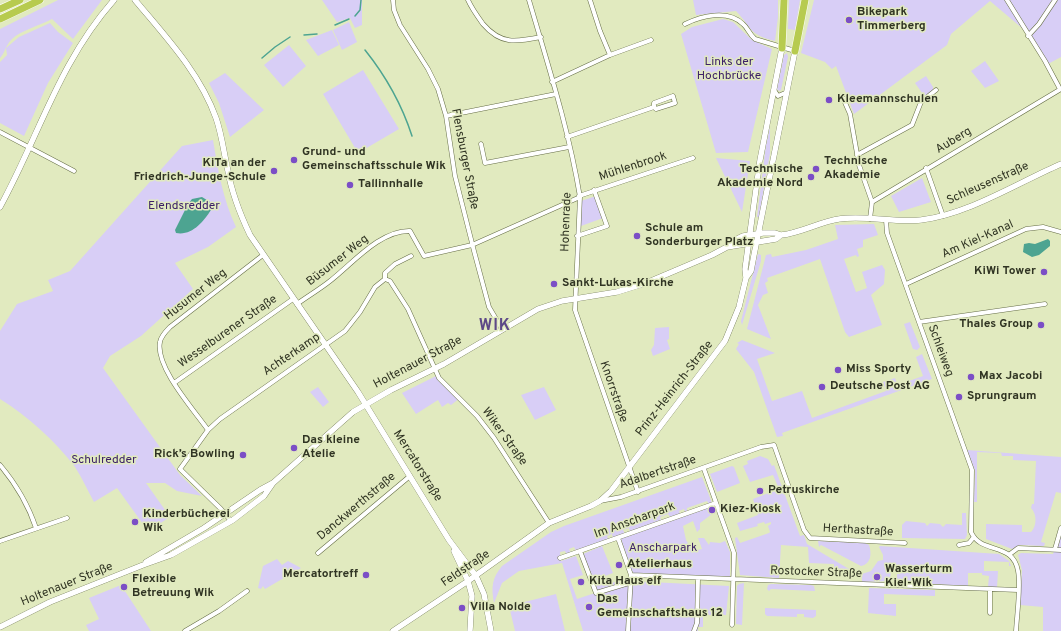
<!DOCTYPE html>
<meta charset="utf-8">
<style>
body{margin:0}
canvas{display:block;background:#e1eabf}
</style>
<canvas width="1061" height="631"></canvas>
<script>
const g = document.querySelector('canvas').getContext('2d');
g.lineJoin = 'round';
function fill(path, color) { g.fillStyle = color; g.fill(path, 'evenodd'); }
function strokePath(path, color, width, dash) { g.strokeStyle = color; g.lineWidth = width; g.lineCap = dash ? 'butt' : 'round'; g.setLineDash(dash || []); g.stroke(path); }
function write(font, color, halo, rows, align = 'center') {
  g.font = font + ' Overpass,sans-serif'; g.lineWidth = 3; g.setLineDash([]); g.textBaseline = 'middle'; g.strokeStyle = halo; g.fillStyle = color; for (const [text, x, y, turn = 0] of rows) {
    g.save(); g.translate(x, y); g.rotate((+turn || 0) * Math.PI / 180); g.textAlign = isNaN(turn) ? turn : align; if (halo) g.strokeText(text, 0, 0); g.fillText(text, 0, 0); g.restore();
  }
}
const green = new Path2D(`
 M 58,0 L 102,0 L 73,39 L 52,19 C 41,25 20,31 12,39 C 5,46 5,53 0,58 L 0,29 Z
 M 322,0 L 362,0 L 362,25 L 355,28 L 350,18 L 337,22 Z
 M 693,0 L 778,0 L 778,17 L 775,41 C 748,34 753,29 736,11 L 696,15 Z
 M 789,0 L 800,0 L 795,30 L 788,29 Z
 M 814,0 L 1061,0 L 1061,57 L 1048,64 L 1029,34 L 990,1 L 951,34 L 947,45 L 854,114 L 836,66 L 832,69 L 825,62 L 801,53 Z
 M 723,19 L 733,22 L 752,40 L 772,49 L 748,152 L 716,153 L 681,34 L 692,27 Z
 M 349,22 L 357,42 L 342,50 L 333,30 Z
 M 50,23 L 58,32 L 73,43 L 48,83 L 24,136 L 0,123 L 0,62 L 7,55 L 6,48 L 19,37 Z
 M 332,30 L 339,45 L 318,56 L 306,40 Z
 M 289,45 L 306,66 L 283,87 L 264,65 Z
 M 787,53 L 788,57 L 781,90 L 779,91 L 777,89 L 784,55 Z
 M 985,61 L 999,81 L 985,88 L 971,71 Z
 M 363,70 L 399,129 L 358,153 L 323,94 Z
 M 225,73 L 264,110 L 230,137 L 219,103 L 209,83 Z
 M 926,76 L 933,87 L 933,91 L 925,97 L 915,83 Z
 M 770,127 L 770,153 L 759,217 L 757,217 L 766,145 Z
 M 213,140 C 218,170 223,200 236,227 L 208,247 L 175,263 L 193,289 L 141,336 L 110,356 L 103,368 L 180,475 L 202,496 L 177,491 L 165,483 L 146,483 L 170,517 L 148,531 L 117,488 L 94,502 C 88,491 82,478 75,467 C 55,441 28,416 0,399 L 0,331 L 17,304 L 53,291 L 48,280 L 70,271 L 182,146 Z
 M 716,158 L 750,161 L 742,212 Z
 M 922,178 L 931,202 L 899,212 L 891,196 Z
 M 596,196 L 603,218 L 581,226 L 581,201 Z
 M 874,224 L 878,235 L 863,240 L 863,247 L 857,249 L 859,256 L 857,257 L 856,255 L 844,259 L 856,292 L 867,288 L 862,272 L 882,265 L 885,270 L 884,284 L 871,295 L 882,325 L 849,337 L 845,332 L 820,259 L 767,278 L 768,281 L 765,283 L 768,293 L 763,295 L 758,305 L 771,339 L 747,329 L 766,255 L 771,254 L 772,257 L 806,250 L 838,239 L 835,225 Z
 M 758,254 L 761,255 L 761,261 L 742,325 L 741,321 Z
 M 910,322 L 920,347 L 917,350 L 913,349 L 904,324 Z
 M 669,327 L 669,339 L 667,340 L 670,349 L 653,356 L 651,350 L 654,345 L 655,328 Z
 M 742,340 L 775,353 L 757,359 L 772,401 L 802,391 L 812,418 L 886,391 L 883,382 L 895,378 L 898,385 L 923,376 L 916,357 L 922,354 L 932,379 L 782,433 L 783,436 L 777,437 L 754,372 L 736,349 L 739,344 L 737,343 Z
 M 438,375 L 460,398 L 451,405 L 448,403 L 442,407 L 438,400 L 416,414 L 402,393 Z
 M 318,387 L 329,402 L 323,407 L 310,392 Z
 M 544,387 L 556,410 L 535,420 L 521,395 Z
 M 967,450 L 1061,457 L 1061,493 L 1056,492 L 1041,542 L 1045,543 L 1044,546 L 1020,545 L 1012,549 L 986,539 L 986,524 L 1022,525 L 1022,532 L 1031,532 C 1037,526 1037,514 1031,508 L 1032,504 L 1034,504 L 1036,461 L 1013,460 L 1013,456 L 1002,456 L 1001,453 L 977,452 L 977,502 L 974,502 L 975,471 Z
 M 760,456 L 768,459 L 772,466 L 774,465 L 800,536 L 804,535 L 807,544 L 854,572 L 853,574 L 847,574 L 846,569 L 834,568 L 834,564 L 809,563 L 808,547 L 781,545 L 779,578 L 740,575 L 735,538 L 737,537 L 740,543 L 769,533 L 770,532 L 768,526 L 771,524 L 771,522 L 765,524 L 764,522 L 757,524 L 758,526 L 740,531 L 737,523 L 758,515 L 753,499 L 779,489 L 773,475 L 750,482 L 743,466 L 748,464 L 747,461 Z
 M 732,466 L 734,467 L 740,483 L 717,492 L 710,474 Z
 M 702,477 L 712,503 L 709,504 L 707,501 L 687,508 L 687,511 L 685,512 L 684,509 L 679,511 L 680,514 L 670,517 L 668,514 L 660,517 L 661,520 L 630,532 L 629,528 L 623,530 L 625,534 L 613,538 L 612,534 L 607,536 L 608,539 L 576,551 L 574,547 L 569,549 L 571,553 L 567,555 L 565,551 L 560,552 L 561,561 L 576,556 L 583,575 L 570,579 L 577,599 L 631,581 L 729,586 L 726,615 L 703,615 L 703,627 L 698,627 L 698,631 L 583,631 L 562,563 L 519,571 L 502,583 L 494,603 C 491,587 492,578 502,566 L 551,532 L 564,526 Z
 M 708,506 L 712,514 L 700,523 L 700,529 L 697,532 L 693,521 L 683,526 L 686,540 L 693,551 L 702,549 L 698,538 L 704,538 L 709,545 L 710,542 L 720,543 L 725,541 L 730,552 L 730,577 L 634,574 L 632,571 L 621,540 L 622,536 Z
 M 962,513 L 966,513 L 967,535 L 965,539 L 902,538 L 902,525 L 906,521 L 925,523 L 927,526 L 930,523 L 940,524 L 943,527 L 946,524 L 962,525 Z
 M 1061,528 L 1061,631 L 1043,631 L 1043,607 L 1020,605 L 1022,570 L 1018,555 L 1021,553 L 1053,554 Z
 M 818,541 L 865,543 L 869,545 C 872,554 871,564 861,566 L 821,545 L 819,547 Z
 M 602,546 L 613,573 L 602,577 L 605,586 L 621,579 L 625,584 L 598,592 L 583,554 Z
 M 880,546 L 999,554 L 1009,561 L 1011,566 L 1009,566 L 1009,562 L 984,561 L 984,571 L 998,571 L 997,588 L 988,587 L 989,576 L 982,575 L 982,573 L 968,573 L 968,586 L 897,582 L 897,574 L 900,574 L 900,569 L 891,569 L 890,581 L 862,582 L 862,574 L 871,571 L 878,561 L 883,560 L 883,555 L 879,547 Z
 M 277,559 L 282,565 L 288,561 L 301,568 L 265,589 L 263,586 L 261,589 L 258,588 L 263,566 Z
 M 744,583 L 742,625 L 736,624 L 737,586 L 739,584 Z
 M 771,584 L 811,585 L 814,586 L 815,591 L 771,589 L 769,591 L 767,589 L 768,585 Z
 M 121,585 L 151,631 L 89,631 L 86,625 L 99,619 L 89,598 Z
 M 869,588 L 935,590 L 935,596 L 884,594 L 884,604 L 896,604 L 896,616 L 868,613 Z
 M 556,594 L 565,631 L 515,631 L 509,606 Z
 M 765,608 L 816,610 L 816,616 L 813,618 L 804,617 L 804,614 L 797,614 L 797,617 L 767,616 L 765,614 Z`);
const water = new Path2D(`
 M 202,197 L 210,202 L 211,210 C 203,222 192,236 176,233 L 175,230 L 188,204 L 192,199 Z
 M 1048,239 L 1050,241 L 1050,246 L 1039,255 L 1032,257 L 1023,252 L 1024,244 L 1029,243 L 1035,244 Z`);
const stream = new Path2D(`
 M 355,16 L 360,10 L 361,0
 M 335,25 L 349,19
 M 304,35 L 317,34
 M 365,50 C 385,75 402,105 412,136
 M 262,58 L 275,47 L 290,37`);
const street = new Path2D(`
 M 393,0 L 394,10 L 400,25 L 428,69 L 438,89 L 446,116 L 455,176 L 474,251 L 489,307 L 502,329
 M 468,0 C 472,9 478,17 483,24 C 501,45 516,42 541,37
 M 529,0 C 548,65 569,130 580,197 L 575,310 L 638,492
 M 590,0 L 600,31 L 610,55
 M 1007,0 L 1045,61 L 1060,89
 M 685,24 C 701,16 728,9 743,24 C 748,28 749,34 755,39 L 795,51
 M 1028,36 L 1039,24 L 1055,0
 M 552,82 L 610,55 L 651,40
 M 774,90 L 778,96 L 785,93
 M 843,98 L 850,114 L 859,165 L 872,202 L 870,219
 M 446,116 L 556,94
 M 0,132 L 74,171
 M 567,137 L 654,107 L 656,109 L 675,103 L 673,96 L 654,103 L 654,107
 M 481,144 L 485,163 L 569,147
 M 857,155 L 912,125 L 921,102 L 936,90
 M 926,168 L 943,216
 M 579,196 L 693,158
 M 872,202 L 1061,89
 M 886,220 L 887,233 L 972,470 L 971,532 C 981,555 1013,541 1018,571 C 1021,587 1017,614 1016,631
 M 577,236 L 607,226 L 594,190
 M 385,279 L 390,281 L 408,309 L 439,378 L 477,416 L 494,438 L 549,523
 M 906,284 L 1026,229 L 1043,227 L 1061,232
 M 297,304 C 308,296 320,289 330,281 C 352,264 380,230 410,231 L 424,256 L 472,245 L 580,197
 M 919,322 L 1045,304
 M 174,383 L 293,299
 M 208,430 C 194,410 155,367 160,342 C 161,336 166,331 170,327 L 263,255
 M 0,465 C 16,484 28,504 36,528
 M 704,469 L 734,553 L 732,625
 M 600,501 L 621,497 L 761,447 L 774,445 L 804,530 L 810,538 L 905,543
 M 231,521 L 221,509 L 180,469 L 208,430 L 220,419 L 345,331 L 360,312 L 375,287 L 385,279 L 385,273 L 395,264 L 411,256
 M 618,538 L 631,575 L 628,631
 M 0,541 L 67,518
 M 959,545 L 969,543 L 973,538
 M 1055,549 L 1061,528
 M 580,551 L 596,593 L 629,583
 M 318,553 L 410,476
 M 1010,554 L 1018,548 L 1061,550
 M 560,558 L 716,503
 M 631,575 L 1018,590
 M 990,613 L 990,589
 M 185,631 L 219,611 L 247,591
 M 694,631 L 697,623 L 698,579`);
const secondary = new Path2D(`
 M 135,0 C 165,36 200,73 216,118 C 222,135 224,154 228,171 C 232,194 240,214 250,235 L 358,392 L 449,540 L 476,576 L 484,594 L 491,631
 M 0,207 C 39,136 59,62 114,0
 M 727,247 L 776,239 L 781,235 C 801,233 819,222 839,219 C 866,215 894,223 921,220 C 969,214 1017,183 1061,164
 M 746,278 L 751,271 L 754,255 L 795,51
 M 454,551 L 468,581 L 472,596 L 470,631
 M 146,562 L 204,528 L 260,490 L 273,483
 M 0,627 L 50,602 L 143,565 L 171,555 L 233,520 L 264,496 L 273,483 L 353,412 L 391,390 L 444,364 L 538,309 L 562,301 L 617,292 L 646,283 L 712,255 L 727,247 L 731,242 L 743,236 L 763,233 L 775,233 L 781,235
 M 393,631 L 468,581 L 549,523 L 591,506 L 600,501 L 611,491 L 725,341 L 739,307 L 746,278 L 745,269 L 760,160 L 782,48`);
const highway = new Path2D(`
 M 0,9 L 20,0
 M 0,19 L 40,0
 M 782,48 L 784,0
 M 795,51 L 805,0`);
const markers = [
 [849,20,4,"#7b4ec6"],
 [829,100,4,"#7b4ec6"],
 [294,160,4,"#7b4ec6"],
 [816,169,4,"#7b4ec6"],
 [274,171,4,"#7b4ec6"],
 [811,177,4,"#7b4ec6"],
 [350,185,4,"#7b4ec6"],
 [637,236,4,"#7b4ec6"],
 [1044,272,4,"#7b4ec6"],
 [554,284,4,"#7b4ec6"],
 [1041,325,4,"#7b4ec6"],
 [838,370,4,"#7b4ec6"],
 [971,377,4,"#7b4ec6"],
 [822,387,4,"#7b4ec6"],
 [959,397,4,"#7b4ec6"],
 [294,448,4,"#7b4ec6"],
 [243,455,4,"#7b4ec6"],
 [760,491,4,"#7b4ec6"],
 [712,510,4,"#7b4ec6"],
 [135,522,4,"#7b4ec6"],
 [619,565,4,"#7b4ec6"],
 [366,575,4,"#7b4ec6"],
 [877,577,4,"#7b4ec6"],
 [581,582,4,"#7b4ec6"],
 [124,587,4,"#7b4ec6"],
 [589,607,4,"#7b4ec6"],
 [462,608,4,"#7b4ec6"]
];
const poiNames = [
 ["Bikepark",857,13],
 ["Timmerberg",857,27],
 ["Kleemannschulen",837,100],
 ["Grund- und",302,153],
 ["Gemeinschaftsschule Wik",302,167],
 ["Technische",824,162],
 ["Akademie",824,176],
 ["KiTa an der",266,164,"right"],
 ["Friedrich-Junge-Schule",266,178,"right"],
 ["Technische",803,170,"right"],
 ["Akademie Nord",803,184,"right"],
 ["Tallinnhalle",358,185],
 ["Schule am",645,229],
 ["Sonderburger Platz",645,243],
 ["KiWi Tower",1036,272,"right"],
 ["Sankt-Lukas-Kirche",562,284],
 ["Thales Group",1033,325,"right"],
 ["Miss Sporty",846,370],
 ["Max Jacobi",979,377],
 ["Deutsche Post AG",830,387],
 ["Sprungraum",967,397],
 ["Das kleine",302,441],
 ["Atelie",302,455],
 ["Rick’s Bowling",235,455,"right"],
 ["Petruskirche",768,491],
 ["Kiez-Kiosk",720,510],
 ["Kinderbücherei",143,515],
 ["Wik",143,529],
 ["Atelierhaus",627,565],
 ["Wasserturm",885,570],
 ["Kiel-Wik",885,584],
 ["Mercatortreff",358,575,"right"],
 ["Flexible",132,580],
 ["Betreuung Wik",132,594],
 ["Kita Haus elf",589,582],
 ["Das",597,600],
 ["Gemeinschaftshaus 12",597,614],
 ["Villa Nolde",470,608]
];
const parkNames = [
 ["Links der",729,63],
 ["Hochbrücke",729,77],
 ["Elendsredder",184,207],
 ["Schulredder",104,461],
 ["Anscharpark",663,549]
];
const streetNames = [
 ["Auberg",954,141,-31],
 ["Flensburger Straße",464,159,79],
 ["Mühlenbrook",633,167,-18],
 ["Schleusenstraße",988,184,-24],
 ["Hohenrade",567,222,-88],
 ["Am Kiel-Kanal",978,240,-24],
 ["Büsumer Weg",338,261,-38],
 ["Husumer Weg",196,295,-38],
 ["Wesselburener Straße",228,332,-35],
 ["Schleiweg",940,351,70],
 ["Achterkamp",292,355,-34],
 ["Holtenauer Straße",418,363,-28],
 ["Prinz-Heinrich-Straße",675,389,-52],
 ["Knorrstraße",613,392,71],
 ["Wiker Straße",504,437,54],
 ["Mercatorstraße",417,466,58],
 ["Adalbertstraße",658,473,-19],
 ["Danckwerthstraße",357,507,-40],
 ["Im Anscharpark",635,521,-20],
 ["Herthastraße",858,531,3],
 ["Feldstraße",466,569,-34],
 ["Rostocker Straße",816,573,2],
 ["Holtenauer Straße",67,585,-22]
];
const districtNames = [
 ["WIK",495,327]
];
fill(green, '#d8cef6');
fill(water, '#4da491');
strokePath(stream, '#4da491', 1.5);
strokePath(street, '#666e47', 5);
strokePath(secondary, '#666e47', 6);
strokePath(highway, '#fff', 8);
strokePath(street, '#fff', 4);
strokePath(secondary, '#fff', 5.5);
strokePath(highway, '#b7cb4f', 7);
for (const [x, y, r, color] of markers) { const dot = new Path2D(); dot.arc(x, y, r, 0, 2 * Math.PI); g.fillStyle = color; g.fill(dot); strokePath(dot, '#e1eabf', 1.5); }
write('bold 12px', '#303423', '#e1eabf', poiNames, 'left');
write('12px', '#3d2168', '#e1eabf', parkNames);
write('12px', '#303423', '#e1eabf', streetNames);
g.letterSpacing = '1px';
write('bold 16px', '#5d4987', '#e1eabf', districtNames);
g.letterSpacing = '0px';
</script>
